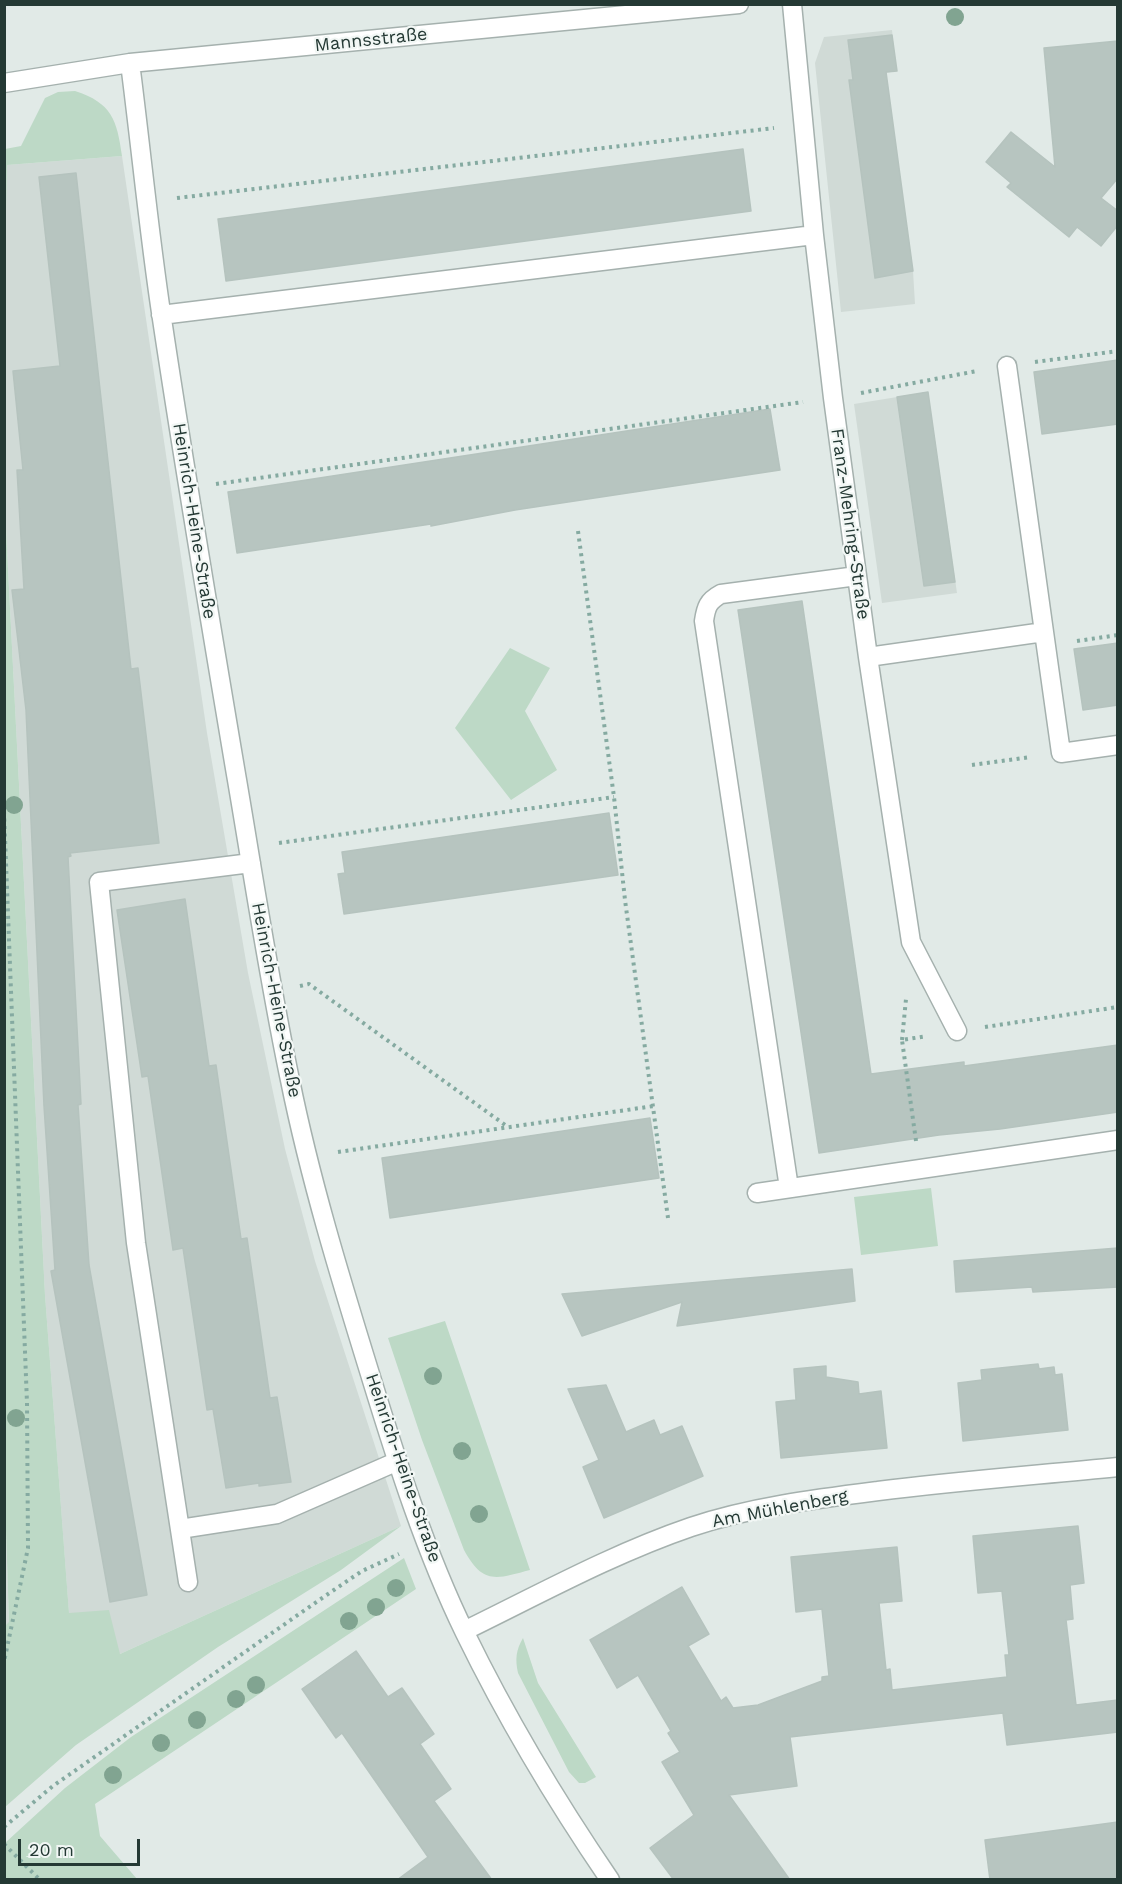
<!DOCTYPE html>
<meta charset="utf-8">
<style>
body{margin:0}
#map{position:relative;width:1122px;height:1884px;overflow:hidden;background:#e1eae7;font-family:"Work Sans",sans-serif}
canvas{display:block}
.frame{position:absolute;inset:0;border:6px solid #243934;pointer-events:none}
.scale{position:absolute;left:18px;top:1839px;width:122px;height:27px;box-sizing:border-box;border:3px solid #243934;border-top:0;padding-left:8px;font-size:18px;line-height:21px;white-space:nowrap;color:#243934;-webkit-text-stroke:4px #f2f7f5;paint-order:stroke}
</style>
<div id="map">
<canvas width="1122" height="1884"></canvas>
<div class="frame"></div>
<div class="scale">20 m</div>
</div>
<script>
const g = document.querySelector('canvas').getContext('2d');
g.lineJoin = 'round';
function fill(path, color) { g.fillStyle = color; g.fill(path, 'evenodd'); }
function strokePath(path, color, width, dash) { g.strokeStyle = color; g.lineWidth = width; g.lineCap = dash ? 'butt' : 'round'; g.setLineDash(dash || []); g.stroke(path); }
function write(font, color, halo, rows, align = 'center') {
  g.font = font + ' "Work Sans",sans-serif'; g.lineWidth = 4.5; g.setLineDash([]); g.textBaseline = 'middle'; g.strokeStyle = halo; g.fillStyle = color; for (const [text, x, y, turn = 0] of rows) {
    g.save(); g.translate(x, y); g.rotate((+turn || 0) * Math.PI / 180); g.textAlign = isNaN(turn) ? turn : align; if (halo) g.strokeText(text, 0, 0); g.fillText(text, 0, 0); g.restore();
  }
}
const built = new Path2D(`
 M 892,30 L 896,71 L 886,73 L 913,271 L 915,304 L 841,312 L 815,63 L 824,37 Z
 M 122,156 L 207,733 L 248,973 L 285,1149 L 315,1261 L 401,1526 L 120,1654 L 69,1614 L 45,1295 L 5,510 L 4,252 L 7,165 Z
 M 928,392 L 957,593 L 882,603 L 854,404 Z
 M 4,1470 L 9,1623 L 5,1627 L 4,1627 Z`);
const green = new Path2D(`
 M 75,91 C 112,103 117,120 122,156 L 7,165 L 5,252 L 5,149 L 21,146 L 45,98 L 58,92 Z
 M 5,510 L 45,1295 L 69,1613 L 109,1610 L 120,1654 L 401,1526 L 341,1570 L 218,1647 L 76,1745 L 5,1807 L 4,1627 L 9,1622 L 4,1470 Z
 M 510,648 L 550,668 L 525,711 L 557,770 L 511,800 L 455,728 Z
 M 931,1188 L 938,1246 L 861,1255 L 854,1197 Z
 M 445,1321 L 530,1570 C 496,1579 483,1585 464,1550 L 422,1440 L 388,1338 Z
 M 404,1558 L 416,1589 L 95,1804 L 100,1836 L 137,1879 L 5,1879 L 5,1843 L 65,1788 L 131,1737 Z
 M 523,1638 L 538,1683 L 596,1777 L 585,1783 L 579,1783 L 569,1772 L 518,1673 C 515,1659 516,1650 523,1638 Z`);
const building = new Path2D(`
 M 892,35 L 897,71 L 886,72 L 913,271 L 875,278 L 849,80 L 853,80 L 848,40 Z
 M 1118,41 L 1118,178 L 1101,198 L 1118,211 L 1118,225 L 1101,246 L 1077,227 L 1069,237 L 1007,187 L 1011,183 L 986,162 L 1011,132 L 1055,167 L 1044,48 Z
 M 743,149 L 751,211 L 226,281 L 218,219 Z
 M 76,173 L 131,669 L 138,668 L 159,843 L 70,853 L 71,856 L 68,857 L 81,1104 L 78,1105 L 89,1265 L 147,1595 L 110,1602 L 51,1271 L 55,1270 L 44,1106 L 26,710 L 12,590 L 24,589 L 17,470 L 23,470 L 13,371 L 60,366 L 39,177 Z
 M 1118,360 L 1118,424 L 1042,434 L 1034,372 Z
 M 928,392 L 955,582 L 924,586 L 897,397 Z
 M 770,409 L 780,470 L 515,510 L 431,526 L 431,524 L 237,553 L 228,492 Z
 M 802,601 L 871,1074 L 964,1062 L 964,1066 L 1118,1045 L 1118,1112 L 1000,1129 L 939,1135 L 819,1153 L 738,610 Z
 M 1118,643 L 1118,705 L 1083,710 L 1074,649 Z
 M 609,813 L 618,875 L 344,914 L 338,874 L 345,873 L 342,852 Z
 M 185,899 L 209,1066 L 216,1065 L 241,1239 L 247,1238 L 270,1398 L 277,1397 L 291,1482 L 259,1486 L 259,1483 L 226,1488 L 213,1409 L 207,1410 L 183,1248 L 173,1250 L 148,1076 L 142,1077 L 117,910 Z
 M 650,1118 L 659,1178 L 390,1218 L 382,1158 Z
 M 1118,1248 L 1118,1287 L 1033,1292 L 1032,1287 L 956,1292 L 954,1261 Z
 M 852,1269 L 855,1301 L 677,1326 L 682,1302 L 582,1336 L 562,1294 Z
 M 1038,1364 L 1039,1369 L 1054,1367 L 1055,1375 L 1062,1374 L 1068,1430 L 963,1441 L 958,1383 L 982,1380 L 981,1370 Z
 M 826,1366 L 826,1377 L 858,1382 L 859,1394 L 881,1391 L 887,1448 L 781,1458 L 776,1402 L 796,1400 L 794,1369 Z
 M 606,1385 L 626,1432 L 654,1420 L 660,1435 L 682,1426 L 703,1476 L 604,1518 L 583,1467 L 599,1460 L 568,1389 Z
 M 1078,1526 L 1084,1583 L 1070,1585 L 1073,1619 L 1066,1620 L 1076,1705 L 1118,1700 L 1118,1732 L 1007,1745 L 1003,1713 L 790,1737 L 797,1786 L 729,1795 L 790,1880 L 674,1880 L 650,1848 L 694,1815 L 662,1762 L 680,1752 L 668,1733 L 671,1731 L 638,1675 L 617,1688 L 590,1640 L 682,1587 L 709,1634 L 688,1646 L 721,1701 L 726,1697 L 733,1708 L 758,1705 L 822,1681 L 822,1677 L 829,1676 L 822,1609 L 796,1612 L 791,1557 L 897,1547 L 902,1601 L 879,1603 L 886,1670 L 890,1669 L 892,1690 L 1007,1677 L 1005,1655 L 1009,1655 L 1002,1591 L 978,1593 L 973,1536 Z
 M 356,1651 L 388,1697 L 402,1688 L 434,1734 L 420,1744 L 451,1789 L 434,1801 L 492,1880 L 397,1880 L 428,1857 L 342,1733 L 336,1738 L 302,1689 Z
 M 1118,1822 L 1118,1880 L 990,1880 L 985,1840 Z`);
const path = new Path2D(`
 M 177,198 L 774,128
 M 1035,362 L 1118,351
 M 861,393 L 977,371
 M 216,484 L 803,402
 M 578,531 L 614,797 L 625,900 L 668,1218
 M 1077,641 L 1118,635
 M 972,765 L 1031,757
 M 4,811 L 27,1403 L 28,1548 L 4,1662
 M 279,843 L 614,797
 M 300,986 L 309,984 L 508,1127
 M 985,1027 L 1118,1007
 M 902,1040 L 906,999
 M 916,1141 L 902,1040 L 927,1036
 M 338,1152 L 654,1106
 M 4,1827 L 53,1786 L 325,1596 L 362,1571 L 399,1554
 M 4,1844 L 40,1880`);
const minor = new Path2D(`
 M 792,4 L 814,235 L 833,398 L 868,657 L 911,942 L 957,1031
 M 130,63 C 141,148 149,234 162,319 C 185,473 211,626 237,780 C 254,880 269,980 290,1080 C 310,1179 340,1277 370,1374 C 397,1462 425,1551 465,1633 C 507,1719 556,1801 610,1880
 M 4,83 L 130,63 L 739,4
 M 161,315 L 814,235
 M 1007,366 L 1044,632
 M 868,657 L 1044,632 L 1061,753 L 1118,745
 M 789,1188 L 704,621 C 706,607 708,601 721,594 L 857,576
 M 757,1193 L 1118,1140
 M 180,1529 L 277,1514 L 398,1461
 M 188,1582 L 136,1243 L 99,882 L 251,863
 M 464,1631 C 538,1595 612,1554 691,1527 C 751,1507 815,1499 878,1491 C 958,1481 1038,1475 1118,1467`);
const trees = [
 [955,17],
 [14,805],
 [433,1376],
 [16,1418],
 [462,1451],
 [479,1514],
 [396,1588],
 [376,1607],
 [349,1621],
 [256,1685],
 [236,1699],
 [197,1720],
 [161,1743],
 [113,1775]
];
const streetNames = [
 ["Mannsstraße",371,40,-6],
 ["Heinrich-Heine-Straße",194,521,81],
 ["Franz-Mehring-Straße",850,524,82],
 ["Heinrich-Heine-Straße",276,1000,79],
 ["Heinrich-Heine-Straße",403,1468,71],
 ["Am Mühlenberg",780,1509,-11]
];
fill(built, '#d0dad6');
fill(green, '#bdd9c6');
fill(building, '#b7c5c0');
strokePath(building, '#b5c3be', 1.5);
strokePath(minor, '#a5b1ae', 21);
strokePath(path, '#85aaa1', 4, [3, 4.5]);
strokePath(minor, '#fff', 18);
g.fillStyle = '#81a491';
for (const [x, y] of trees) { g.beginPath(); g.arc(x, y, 9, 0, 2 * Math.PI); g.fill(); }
write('18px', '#243934', '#f2f7f5', streetNames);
</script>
